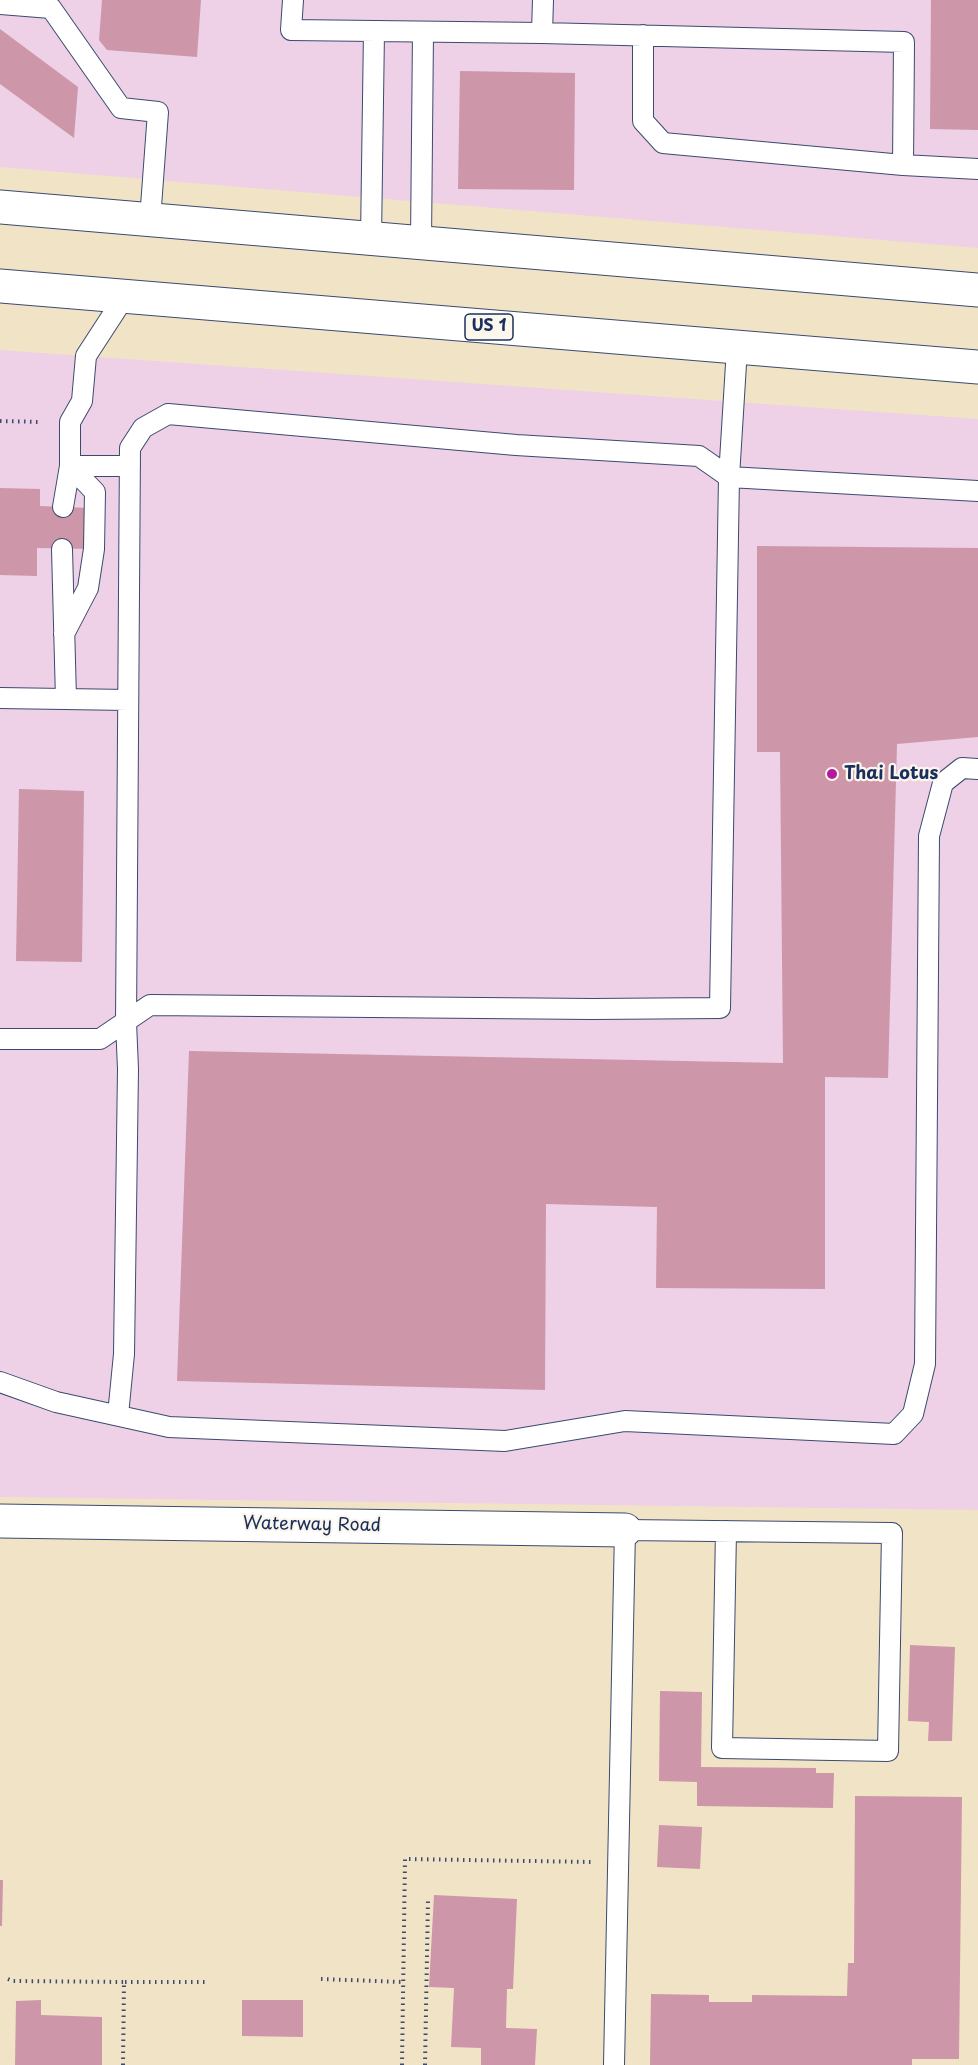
<!DOCTYPE html>
<style>
body{margin:0}
canvas{display:block;background:#f1e3c6}
</style>
<canvas width="978" height="2065"></canvas>
<script>
const g = document.querySelector('canvas').getContext('2d');
g.lineJoin = 'round';
function fill(path, color) { g.fillStyle = color; g.fill(path, 'evenodd'); }
function strokePath(path, color, width, dash) { g.strokeStyle = color; g.lineWidth = width; g.lineCap = dash ? 'butt' : 'round'; g.setLineDash(dash || []); g.stroke(path); }
function write(font, color, halo, rows, align = 'center') {
  g.font = font + ' "Playpen Sans",sans-serif'; g.lineWidth = 4.5; g.setLineDash([]); g.textBaseline = 'middle'; g.strokeStyle = halo; g.fillStyle = color; for (const [text, x, y, turn = 0] of rows) {
    g.save(); g.translate(x, y); g.rotate((+turn || 0) * Math.PI / 180); g.textAlign = isNaN(turn) ? turn : align; if (halo) g.strokeText(text, 0, 0); g.fillText(text, 0, 0); g.restore();
  }
}
const built = new Path2D(`
 M 0,0 L 978,0 L 978,248 L 0,167 Z
 M 0,350 L 978,419 L 978,1510 L 0,1497 Z`);
const building = new Path2D(`
 M 102,0 L 201,0 L 197,57 L 107,50 L 99,40 Z
 M 931,0 L 978,0 L 978,130 L 930,129 Z
 M 0,29 L 78,87 L 74,138 L 0,84 Z
 M 460,71 L 575,73 L 574,190 L 458,189 Z
 M 0,488 L 40,489 L 40,506 L 90,508 L 89,549 L 37,548 L 37,576 L 0,575 Z
 M 757,546 L 978,548 L 978,737 L 897,744 L 888,1078 L 825,1077 L 825,1289 L 656,1288 L 657,1207 L 546,1204 L 545,1390 L 177,1381 L 189,1051 L 783,1063 L 780,752 L 757,752 Z
 M 19,789 L 84,791 L 82,962 L 16,961 Z
 M 910,1645 L 955,1647 L 952,1741 L 928,1741 L 929,1722 L 908,1721 Z
 M 660,1691 L 702,1692 L 701,1767 L 816,1768 L 816,1773 L 834,1773 L 833,1808 L 697,1806 L 697,1782 L 659,1781 Z
 M 855,1796 L 962,1797 L 959,2059 L 912,2059 L 912,2065 L 650,2065 L 651,1994 L 709,1995 L 709,2002 L 752,2002 L 752,1995 L 847,1996 L 848,1963 L 854,1963 Z
 M 659,1825 L 702,1827 L 700,1869 L 657,1867 Z
 M 0,1880 L 3,1880 L 2,1926 L 0,1926 Z
 M 434,1895 L 517,1899 L 513,1989 L 507,1989 L 506,2028 L 537,2029 L 535,2065 L 481,2065 L 481,2048 L 451,2047 L 454,1988 L 429,1987 Z
 M 41,2000 L 41,2015 L 102,2017 L 102,2065 L 15,2065 L 16,2001 Z
 M 242,2000 L 303,2000 L 303,2037 L 242,2036 Z`);
const path = new Path2D(`
 M 0,421 L 41,422
 M 8,1979 L 13,1981 L 124,1982
 M 321,1979 L 403,1982
 M 123,2065 L 124,1982 L 207,1982
 M 402,2065 L 405,1859 L 591,1862
 M 425,2065 L 428,1899`);
const service = new Path2D(`
 M 293,0 L 291,30 L 542,33 L 904,42 L 903,165
 M 0,4 L 51,8 L 121,108 L 158,112 L 150,220
 M 542,33 L 543,0
 M 643,35 L 643,121 L 663,143 L 903,165 L 978,169
 M 371,238 L 374,31
 M 421,242 L 423,32
 M 70,466 L 130,466
 M 63,507 L 70,466 L 70,422 L 82,401 L 86,356 L 125,296
 M 62,549 L 66,699
 M 64,634 L 88,588 L 94,549 L 95,492 L 70,466
 M 0,698 L 128,700
 M 0,1039 L 100,1039 L 150,1005 L 592,1009 L 720,1008 L 729,477 L 737,348
 M 0,1382 L 56,1402 L 169,1427 L 505,1441 L 625,1421 L 894,1434 L 913,1414 L 925,1364 L 929,836 L 943,783 L 962,768 L 978,769
 M 118,1415 L 124,1354 L 128,1069 L 126,1022 L 130,448 L 143,428 L 168,414 L 516,445 L 699,456 L 729,477 L 978,491
 M 614,2065 L 625,1530 L 892,1533 L 888,1751 L 722,1748 L 726,1531`);
const minor = new Path2D(`
 M 0,1521 L 625,1530`);
const primary = new Path2D(`
 M 0,207 L 978,290
 M 0,286 L 978,367`);
const markers = [
 [832,774,6,"#b5179e"]
];
const shields = [
 [489,327,48]
];
const shieldNames = [
 ["US 1",489,327]
];
const poiNames = [
 ["Thai Lotus",844,774]
];
const streetNames = [
 ["Waterway Road",312,1525,1]
];
fill(built, '#eed0e7');
fill(building, '#ce96a9');
strokePath(service, '#3b4a6e', 22);
strokePath(minor, '#3b4a6e', 35);
strokePath(primary, '#3b4a6e', 35);
strokePath(path, '#3b4a6e', 4, [1.5, 4.5]);
strokePath(service, '#fff', 20);
strokePath(minor, '#fff', 33);
strokePath(primary, '#fff', 33);
for (const [x, y, r, color] of markers) { const dot = new Path2D(); dot.arc(x, y, r, 0, 2 * Math.PI); g.fillStyle = color; g.fill(dot); strokePath(dot, '#fbf7ec', 2); }
for (const [x, y, w] of shields) { const box = new Path2D(); box.roundRect(x - w / 2, y - 13, w, 26, 4.5); g.fillStyle = '#fbf7ec'; g.fill(box); strokePath(box, '#1b2f5e', 1.5); }
write('bold 16px', '#1b2f5e', null, shieldNames);
write('bold 18px', '#1b2f5e', '#fbf7ec', poiNames, 'left');
write('18px', '#1b2f5e', '#fbf7ec', streetNames);
</script>
